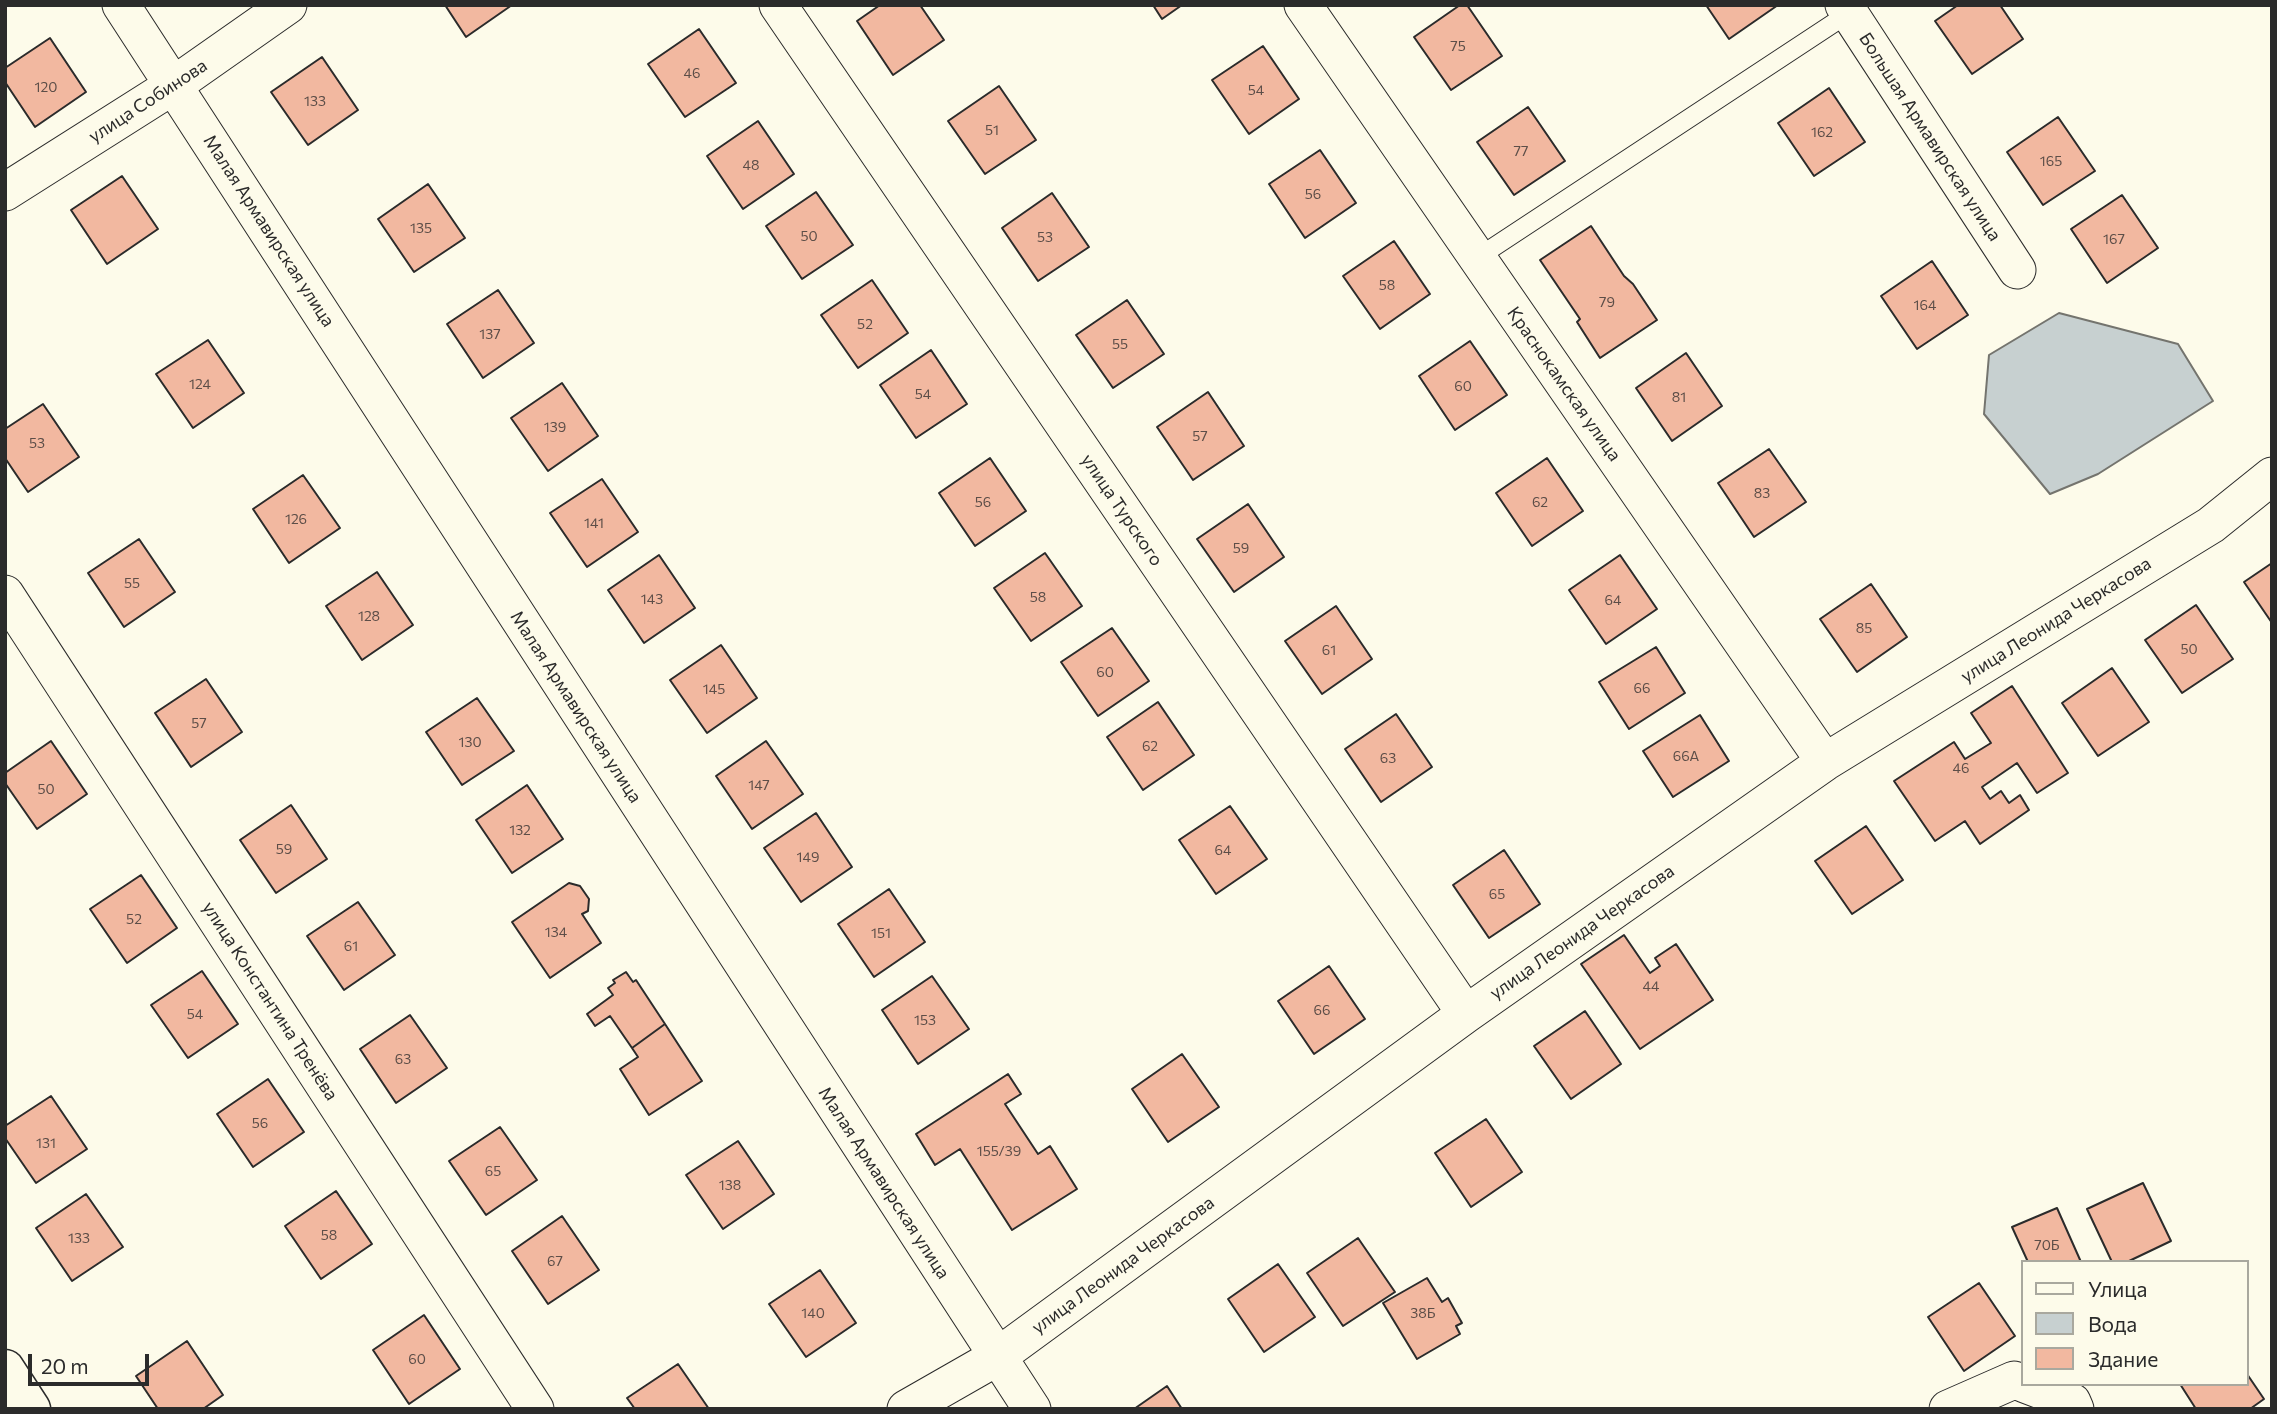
<!DOCTYPE html>
<meta charset="utf-8">
<style>
body{margin:0}
#map{position:relative;width:2277px;height:1414px;overflow:hidden;background:#fdfbea;font-family:Commissioner,sans-serif}
canvas{display:block}
.frame{position:absolute;inset:0;border:7px solid #2b2b2b;pointer-events:none}
.legend{position:absolute;left:2021px;top:1260px;width:228px;height:126px;box-sizing:border-box;background:#fdfbea;border:2px solid #a9a89e;margin:0;padding:9px 12px;list-style:none;font-size:21px;color:#2b2b2b}
.legend li{display:flex;align-items:center;gap:14px;height:35px}
.legend b{width:35px;border:2px solid #a9a89e}
.scale{position:absolute;left:28px;top:1354px;width:121px;height:32px;box-sizing:border-box;border:4px solid #2b2b2b;border-top:0;padding-left:9px;font-size:21px;line-height:24px;white-space:nowrap;color:#2b2b2b;-webkit-text-stroke:5px #fdfbea;paint-order:stroke}
</style>
<div id="map">
<canvas width="2277" height="1414"></canvas>
<div class="frame"></div>
<ul class="legend">
<li><b style="height:9px;background:#fdfbea"></b>Улица</li>
<li><b style="height:19px;background:#c7d0d0"></b>Вода</li>
<li><b style="height:19px;background:#f2b8a0"></b>Здание</li>
</ul>
<div class="scale">20 m</div>
</div>
<script>
const g = document.querySelector('canvas').getContext('2d');
g.lineJoin = 'round';
function fill(path, color) { g.fillStyle = color; g.fill(path, 'evenodd'); }
function strokePath(path, color, width, dash) { g.strokeStyle = color; g.lineWidth = width; g.lineCap = dash ? 'butt' : 'round'; g.setLineDash(dash || []); g.stroke(path); }
function write(font, color, halo, rows, align = 'center') {
  g.font = font + ' Commissioner,sans-serif'; g.lineWidth = 5; g.setLineDash([]); g.textBaseline = 'middle'; g.strokeStyle = halo; g.fillStyle = color; for (const [text, x, y, turn = 0] of rows) {
    g.save(); g.translate(x, y); g.rotate((+turn || 0) * Math.PI / 180); g.textAlign = isNaN(turn) ? turn : align; if (halo) g.strokeText(text, 0, 0); g.fillText(text, 0, 0); g.restore();
  }
}
const water = new Path2D(`
 M 2059,313 L 2178,344 L 2213,401 L 2098,474 L 2050,494 L 1984,414 L 1989,355 Z`);
const building = new Path2D(`
 M 445,5 L 512,5 L 466,37 Z
 M 880,5 L 920,5 L 944,40 L 893,75 L 857,21 Z
 M 1153,5 L 1182,5 L 1162,19 Z
 M 1460,5 L 1467,5 L 1502,56 L 1451,90 L 1414,37 Z
 M 1706,5 L 1778,5 L 1729,39 Z
 M 1958,5 L 2000,5 L 2023,39 L 1972,74 L 1935,21 Z
 M 699,29 L 736,83 L 685,117 L 648,64 Z
 M 50,38 L 86,92 L 35,127 L 5,82 L 5,68 Z
 M 1263,46 L 1299,99 L 1249,134 L 1212,80 Z
 M 322,57 L 358,110 L 308,145 L 271,92 Z
 M 999,86 L 1036,140 L 985,174 L 948,121 Z
 M 1829,88 L 1865,142 L 1814,176 L 1778,123 Z
 M 1528,107 L 1565,161 L 1514,195 L 1477,142 Z
 M 2058,117 L 2095,171 L 2043,205 L 2007,152 Z
 M 758,121 L 794,174 L 743,209 L 707,156 Z
 M 1320,150 L 1356,203 L 1305,238 L 1269,184 Z
 M 122,176 L 158,229 L 107,264 L 71,210 Z
 M 428,184 L 465,238 L 414,272 L 378,219 Z
 M 816,192 L 853,245 L 802,279 L 766,226 Z
 M 1052,193 L 1089,247 L 1038,281 L 1002,228 Z
 M 2122,195 L 2158,248 L 2107,283 L 2071,229 Z
 M 1591,226 L 1624,276 L 1633,284 L 1657,320 L 1600,358 L 1577,322 L 1580,319 L 1540,260 Z
 M 1394,241 L 1430,294 L 1380,329 L 1343,276 Z
 M 1932,261 L 1968,315 L 1917,349 L 1881,296 Z
 M 872,280 L 908,333 L 858,368 L 821,315 Z
 M 498,290 L 534,343 L 483,378 L 447,324 Z
 M 1127,300 L 1164,354 L 1113,388 L 1076,335 Z
 M 208,340 L 244,393 L 193,428 L 156,374 Z
 M 1470,341 L 1507,395 L 1455,430 L 1419,376 Z
 M 931,350 L 967,404 L 916,438 L 880,385 Z
 M 1686,353 L 1722,406 L 1672,441 L 1636,388 Z
 M 562,383 L 598,436 L 548,471 L 511,418 Z
 M 1208,392 L 1244,446 L 1193,480 L 1157,427 Z
 M 43,404 L 79,457 L 28,492 L 5,458 L 5,429 Z
 M 1769,449 L 1806,502 L 1754,537 L 1718,483 Z
 M 990,458 L 1026,511 L 975,546 L 939,493 Z
 M 1547,458 L 1583,511 L 1532,546 L 1496,493 Z
 M 303,475 L 340,528 L 289,563 L 253,509 Z
 M 602,479 L 638,532 L 587,567 L 550,513 Z
 M 1248,504 L 1284,557 L 1234,592 L 1197,539 Z
 M 139,539 L 175,592 L 124,627 L 88,573 Z
 M 1045,553 L 1082,606 L 1031,641 L 994,588 Z
 M 659,555 L 695,608 L 644,643 L 608,590 Z
 M 1620,555 L 1657,609 L 1606,644 L 1569,590 Z
 M 2272,563 L 2272,623 L 2244,582 Z
 M 377,572 L 413,625 L 362,660 L 326,606 Z
 M 1871,584 L 1907,637 L 1857,672 L 1820,619 Z
 M 2196,605 L 2233,659 L 2182,693 L 2145,640 Z
 M 1336,606 L 1372,659 L 1322,694 L 1285,641 Z
 M 1112,628 L 1149,681 L 1098,716 L 1061,662 Z
 M 721,645 L 757,698 L 707,733 L 670,680 Z
 M 1656,647 L 1685,693 L 1629,729 L 1599,682 Z
 M 2112,668 L 2149,722 L 2098,756 L 2062,703 Z
 M 206,679 L 242,732 L 191,767 L 155,713 Z
 M 2012,686 L 2068,773 L 2037,793 L 2017,763 L 1982,787 L 1990,799 L 2001,791 L 2009,803 L 2020,795 L 2029,810 L 1980,844 L 1965,821 L 1935,841 L 1894,781 L 1954,742 L 1965,759 L 1991,743 L 1971,713 Z
 M 477,698 L 514,751 L 462,785 L 426,732 Z
 M 1158,702 L 1194,755 L 1143,790 L 1107,737 Z
 M 1396,714 L 1432,767 L 1381,802 L 1345,749 Z
 M 1700,715 L 1729,761 L 1673,797 L 1643,751 Z
 M 51,741 L 87,794 L 37,829 L 5,783 L 5,773 Z
 M 766,741 L 803,794 L 752,829 L 716,776 Z
 M 527,785 L 563,839 L 512,873 L 476,820 Z
 M 291,805 L 327,859 L 276,893 L 240,840 Z
 M 1230,806 L 1267,859 L 1216,894 L 1179,840 Z
 M 816,813 L 852,867 L 801,902 L 764,848 Z
 M 1866,826 L 1903,880 L 1852,914 L 1815,861 Z
 M 1504,850 L 1540,904 L 1489,938 L 1453,885 Z
 M 141,875 L 177,928 L 127,963 L 90,909 Z
 M 569,883 L 580,886 L 589,899 L 588,911 L 582,914 L 601,943 L 550,978 L 512,922 Z
 M 889,889 L 925,942 L 874,977 L 838,924 Z
 M 358,902 L 395,955 L 344,990 L 307,936 Z
 M 1624,935 L 1650,973 L 1660,966 L 1655,958 L 1676,944 L 1713,1000 L 1640,1049 L 1581,964 Z
 M 1329,966 L 1365,1019 L 1314,1054 L 1278,1001 Z
 M 202,971 L 238,1024 L 188,1058 L 151,1005 Z
 M 626,972 L 633,982 L 636,980 L 665,1024 L 632,1048 L 610,1016 L 595,1026 L 587,1014 L 613,995 L 608,988 L 615,983 L 613,980 Z
 M 932,976 L 969,1029 L 918,1064 L 882,1010 Z
 M 1585,1011 L 1621,1064 L 1571,1099 L 1534,1046 Z
 M 410,1015 L 447,1068 L 396,1103 L 360,1049 Z
 M 665,1024 L 702,1081 L 649,1115 L 620,1069 L 638,1057 L 632,1048 Z
 M 1182,1054 L 1219,1107 L 1168,1142 L 1132,1089 Z
 M 1008,1074 L 1021,1094 L 1005,1104 L 1038,1154 L 1050,1146 L 1077,1189 L 1012,1230 L 960,1149 L 935,1165 L 916,1134 Z
 M 268,1079 L 304,1132 L 253,1167 L 217,1114 Z
 M 51,1096 L 87,1149 L 36,1183 L 5,1138 L 5,1126 Z
 M 1486,1119 L 1522,1172 L 1471,1207 L 1435,1153 Z
 M 500,1127 L 537,1180 L 486,1215 L 449,1161 Z
 M 738,1141 L 774,1194 L 723,1229 L 686,1175 Z
 M 2143,1183 L 2171,1241 L 2127,1262 L 2112,1262 L 2087,1209 Z
 M 336,1191 L 372,1244 L 321,1279 L 285,1226 Z
 M 86,1194 L 123,1247 L 72,1281 L 36,1228 Z
 M 2057,1208 L 2081,1262 L 2028,1262 L 2012,1227 Z
 M 562,1216 L 599,1270 L 548,1304 L 512,1251 Z
 M 1358,1238 L 1395,1292 L 1343,1326 L 1307,1273 Z
 M 1278,1264 L 1315,1317 L 1264,1352 L 1228,1299 Z
 M 820,1270 L 856,1323 L 806,1357 L 769,1304 Z
 M 1427,1278 L 1442,1302 L 1448,1298 L 1462,1323 L 1456,1326 L 1460,1334 L 1417,1359 L 1383,1303 Z
 M 1979,1283 L 2015,1336 L 1964,1371 L 1928,1317 Z
 M 424,1315 L 460,1369 L 409,1404 L 373,1350 Z
 M 187,1341 L 223,1395 L 203,1409 L 158,1409 L 136,1376 Z
 M 678,1364 L 709,1409 L 635,1409 L 627,1398 Z
 M 2247,1374 L 2264,1399 L 2250,1409 L 2196,1409 L 2180,1384 L 2247,1384 Z
 M 1167,1386 L 1182,1409 L 1134,1409 Z`);
const lane = new Path2D(`
 M 1477,258 L 1849,13`);
const street = new Path2D(`
 M 121,5 L 1032,1409
 M 778,5 L 1466,1014
 M 1303,5 L 1825,762
 M 1844,5 L 2017,270
 M 5,192 L 174,85 L 288,5
 M 5,594 L 535,1409
 M 2025,1384 L 2072,1402 L 2075,1409
 M 906,1409 L 997,1357 L 1466,1014 L 1825,762 L 2211,525 L 2272,476
 M 1948,1409 L 2014,1380 L 2023,1383`);
const secondary = new Path2D(`
 M 5,1369 L 31,1409`);
const numberNames = [
 ["75",1458,46],
 ["46",692,73],
 ["120",46,87],
 ["54",1256,90],
 ["133",315,101],
 ["51",992,130],
 ["162",1822,132],
 ["77",1521,151],
 ["165",2051,161],
 ["48",751,165],
 ["56",1313,194],
 ["135",421,228],
 ["50",809,236],
 ["53",1045,237],
 ["167",2114,239],
 ["58",1387,285],
 ["79",1607,302],
 ["164",1925,305],
 ["52",865,324],
 ["137",490,334],
 ["55",1120,344],
 ["124",200,384],
 ["60",1463,386],
 ["54",923,394],
 ["81",1679,397],
 ["139",555,427],
 ["57",1200,436],
 ["53",37,443],
 ["83",1762,493],
 ["56",983,502],
 ["62",1540,502],
 ["126",296,519],
 ["141",594,523],
 ["59",1241,548],
 ["55",132,583],
 ["58",1038,597],
 ["143",652,599],
 ["64",1613,600],
 ["128",369,616],
 ["85",1864,628],
 ["50",2189,649],
 ["61",1329,650],
 ["60",1105,672],
 ["66",1642,688],
 ["145",714,689],
 ["57",199,723],
 ["130",470,742],
 ["62",1150,746],
 ["66А",1686,756],
 ["63",1388,758],
 ["46",1961,768],
 ["147",759,785],
 ["50",46,789],
 ["132",520,830],
 ["59",284,849],
 ["64",1223,850],
 ["149",808,857],
 ["65",1497,894],
 ["52",134,919],
 ["134",556,932],
 ["151",881,933],
 ["61",351,946],
 ["44",1651,986],
 ["66",1322,1010],
 ["54",195,1014],
 ["153",925,1020],
 ["63",403,1059],
 ["56",260,1123],
 ["131",46,1143],
 ["155/39",999,1151],
 ["65",493,1171],
 ["138",730,1185],
 ["58",329,1235],
 ["133",79,1238],
 ["70Б",2047,1245],
 ["67",555,1261],
 ["140",813,1313],
 ["38Б",1423,1313],
 ["60",417,1359]
];
const streetNames = [
 ["улица Собинова",148,101,-33],
 ["Большая Армавирская улица",1930,137,57],
 ["Малая Армавирская улица",269,231,57],
 ["Краснокамская улица",1564,384,55],
 ["улица Турского",1122,510,56],
 ["улица Леонида Черкасова",2056,620,-32],
 ["Малая Армавирская улица",576,707,57],
 ["улица Леонида Черкасова",1582,932,-35],
 ["улица Константина Тренёва",270,1001,57],
 ["Малая Армавирская улица",884,1183,57],
 ["улица Леонида Черкасова",1123,1265,-36]
];
fill(water, '#c7d0d0');
strokePath(water, '#74746e', 2);
fill(building, '#f2b8a0');
strokePath(building, '#2b2b2b', 2);
strokePath(lane, '#2b2b2b', 20);
strokePath(street, '#2b2b2b', 39);
strokePath(secondary, '#2b2b2b', 41);
strokePath(lane, '#fdfbea', 18);
strokePath(street, '#fdfbea', 37);
strokePath(secondary, '#fdfbea', 38);
write('14px', '#5d4e48', null, numberNames);
write('18px', '#2b2b2b', '#fdfbea', streetNames);
</script>
